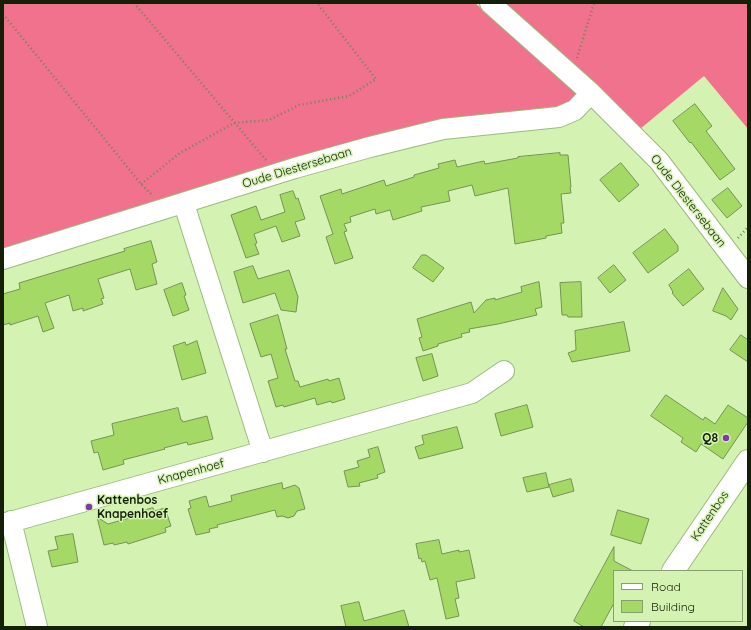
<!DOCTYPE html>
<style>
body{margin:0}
#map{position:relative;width:751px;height:630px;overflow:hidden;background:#d4f3b3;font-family:Quicksand,sans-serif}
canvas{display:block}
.frame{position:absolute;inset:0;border:4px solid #151f07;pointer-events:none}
.legend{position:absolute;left:613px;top:570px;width:130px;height:52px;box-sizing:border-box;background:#d4f3b3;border:1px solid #889e6e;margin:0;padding:5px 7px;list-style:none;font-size:12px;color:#151f07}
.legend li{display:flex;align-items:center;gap:8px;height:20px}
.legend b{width:20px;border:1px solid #889e6e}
</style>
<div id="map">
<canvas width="751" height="630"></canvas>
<div class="frame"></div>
<ul class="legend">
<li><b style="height:5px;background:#fff"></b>Road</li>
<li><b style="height:11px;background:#a5d965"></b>Building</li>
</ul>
</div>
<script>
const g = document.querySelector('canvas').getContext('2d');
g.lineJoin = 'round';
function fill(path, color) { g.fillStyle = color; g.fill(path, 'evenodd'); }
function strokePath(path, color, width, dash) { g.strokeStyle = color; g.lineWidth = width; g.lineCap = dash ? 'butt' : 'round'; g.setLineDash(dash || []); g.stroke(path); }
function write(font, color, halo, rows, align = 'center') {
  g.font = font + ' Quicksand,sans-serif'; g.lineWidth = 3; g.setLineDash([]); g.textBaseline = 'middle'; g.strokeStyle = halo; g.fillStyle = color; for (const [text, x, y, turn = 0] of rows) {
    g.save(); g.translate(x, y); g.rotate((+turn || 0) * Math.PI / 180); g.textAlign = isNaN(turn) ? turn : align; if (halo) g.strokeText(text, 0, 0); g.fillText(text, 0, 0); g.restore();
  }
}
const forest = new Path2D(`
 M 3,3 L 475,3 L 578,95 L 565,107 L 3,251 Z
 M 501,3 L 748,3 L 748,129 L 704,76 L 640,129 Z`);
const building = new Path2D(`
 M 695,104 L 712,126 L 706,131 L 735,169 L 720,180 L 691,142 L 690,143 L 673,121 Z
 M 560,153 L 560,155 L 568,155 L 571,187 L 570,187 L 571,193 L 561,194 L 564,223 L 561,223 L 562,233 L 546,236 L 546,238 L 515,244 L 508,188 L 475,196 L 472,185 L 448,191 L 450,201 L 421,207 L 422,211 L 393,220 L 390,210 L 376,214 L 375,209 L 350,217 L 351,222 L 344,224 L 347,231 L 344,232 L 353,258 L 335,264 L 326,237 L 333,234 L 320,196 L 341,189 L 342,194 L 384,180 L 386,186 L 414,177 L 414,175 L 439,168 L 438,164 L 455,160 L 457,167 L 484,161 L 485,164 L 518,158 L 518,157 Z
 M 621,163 L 639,185 L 619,202 L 600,180 Z
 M 728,188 L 742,206 L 727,218 L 712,200 Z
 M 293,191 L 296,199 L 298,198 L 305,219 L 295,222 L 300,236 L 282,242 L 276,226 L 254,234 L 257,243 L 255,244 L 259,254 L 246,258 L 231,215 L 256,206 L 261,220 L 285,212 L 280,195 Z
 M 665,229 L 678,246 L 678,251 L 648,273 L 633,253 Z
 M 151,241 L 157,262 L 152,264 L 157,284 L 136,290 L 130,269 L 98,279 L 104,298 L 101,299 L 103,304 L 83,311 L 83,308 L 73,311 L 69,295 L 45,303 L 54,328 L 43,332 L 38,316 L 10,325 L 10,323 L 3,325 L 3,294 L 20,289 L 19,283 L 125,251 L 124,249 Z
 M 422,255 L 426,255 L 444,268 L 433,282 L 413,268 Z
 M 614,265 L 626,280 L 610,293 L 598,278 Z
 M 253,266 L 258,279 L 289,270 L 298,297 L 296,312 L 281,310 L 275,293 L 243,303 L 234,272 Z
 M 689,269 L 704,289 L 683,306 L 672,293 L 673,292 L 669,285 Z
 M 539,282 L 542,307 L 535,309 L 537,315 L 498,324 L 469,329 L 470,332 L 461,334 L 462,337 L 438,344 L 438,346 L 423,351 L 419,338 L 422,337 L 417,319 L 471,302 L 474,313 L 486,300 L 495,298 L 495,300 L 522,292 L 521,287 Z
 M 581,282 L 582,317 L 568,317 L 567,315 L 562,315 L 560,283 Z
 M 182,283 L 186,295 L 184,296 L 189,310 L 173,316 L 164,290 Z
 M 723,288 L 738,309 L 731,320 L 726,316 L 713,311 Z
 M 278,315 L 287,349 L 285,349 L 295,381 L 298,381 L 300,387 L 328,379 L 329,381 L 339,378 L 345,399 L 332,403 L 331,401 L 317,405 L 315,398 L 284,407 L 283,405 L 276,407 L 268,381 L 278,378 L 271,354 L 261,357 L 250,324 Z
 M 624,322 L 630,351 L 572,362 L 568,353 L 576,350 L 575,331 Z
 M 741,335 L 748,340 L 748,362 L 730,350 Z
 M 197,341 L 206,373 L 182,380 L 173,346 L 185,342 L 186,345 Z
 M 432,354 L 438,376 L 423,381 L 416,358 Z
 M 666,395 L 703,420 L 705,417 L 715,424 L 728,405 L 748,418 L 748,422 L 723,459 L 701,444 L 696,452 L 681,442 L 683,438 L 651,416 Z
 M 527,405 L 533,427 L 501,436 L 495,414 Z
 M 178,408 L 181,420 L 182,420 L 183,422 L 207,416 L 213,439 L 188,445 L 187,442 L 164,448 L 165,449 L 123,460 L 124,464 L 103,470 L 98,452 L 94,453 L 91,441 L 114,435 L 112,424 Z
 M 457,427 L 463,448 L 419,459 L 415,447 L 424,444 L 422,436 Z
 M 378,447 L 385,472 L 377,475 L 378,478 L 359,483 L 360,486 L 348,487 L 344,471 L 359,467 L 357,461 L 370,457 L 368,450 Z
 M 546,473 L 549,487 L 527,492 L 523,478 Z
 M 571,479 L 574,491 L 553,497 L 549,485 Z
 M 282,483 L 283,489 L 295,485 L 299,488 L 305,509 L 297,511 L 294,516 L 288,518 L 282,516 L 277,517 L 275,510 L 217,525 L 218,527 L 209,529 L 210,532 L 196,535 L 188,509 L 191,508 L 189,501 L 206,496 L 209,507 L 232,501 L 231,496 Z
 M 153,508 L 154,511 L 165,508 L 171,526 L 165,528 L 166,532 L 128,544 L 127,542 L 114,545 L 113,543 L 104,545 L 97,517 L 108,524 L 140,515 L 139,512 Z
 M 618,510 L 649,519 L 641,544 L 611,535 Z
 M 73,534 L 78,562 L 52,567 L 48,551 L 58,549 L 55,537 Z
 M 439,540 L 442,554 L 459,550 L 459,552 L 469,550 L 475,578 L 456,582 L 459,598 L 455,599 L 459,616 L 446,619 L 437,578 L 430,580 L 425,561 L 422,562 L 421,558 L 419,559 L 416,544 Z
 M 614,547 L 614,561 L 633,571 L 614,571 L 614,603 L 601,627 L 584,627 L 574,621 Z
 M 359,602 L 364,621 L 404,610 L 409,627 L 346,627 L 341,606 Z`);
const path = new Path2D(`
 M 134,3 L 266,160
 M 3,14 L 141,184 L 153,196
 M 577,58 L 594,3
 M 141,184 L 180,153 L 234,123 L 269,120 L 299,105 L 349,96 L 376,79 L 317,3
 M 738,238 L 748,227`);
const minor = new Path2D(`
 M 490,3 L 591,93 L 659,161 L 748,278
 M 184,204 L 263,452
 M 3,259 L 295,168 L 370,147 L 443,129 L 559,117 L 575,110 L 591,93
 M 11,521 L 37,627
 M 3,524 L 472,393 L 504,371`);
const major = new Path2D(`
 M 673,571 L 748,461
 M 635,627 L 639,621`);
const markers = [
 [726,438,4,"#7f39ad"],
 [89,507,4,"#7f39ad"]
];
const streetNames = [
 ["Oude Diestersebaan",297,168,-17],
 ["Oude Diestersebaan",688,201,52],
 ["Knapenhoef",191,472,-15],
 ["Kattenbos",710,516,-56]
];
const poiNames = [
 ["Q8",718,438],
 ["Kattenbos",97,500,"left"],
 ["Knapenhoef",97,514,"left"]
];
fill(forest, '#f0728c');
fill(building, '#a5d965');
strokePath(building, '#759255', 1);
strokePath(minor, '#9cba7c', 22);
strokePath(major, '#9cba7c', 24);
strokePath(path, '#708459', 2.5, [1, 3]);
strokePath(minor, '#fff', 20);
strokePath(major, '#fff', 22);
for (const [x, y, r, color] of markers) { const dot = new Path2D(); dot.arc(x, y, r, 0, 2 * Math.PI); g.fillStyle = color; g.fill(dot); strokePath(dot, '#d4f3b3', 1.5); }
write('12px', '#151f07', '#d4f3b3', streetNames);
write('bold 12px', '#151f07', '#d4f3b3', poiNames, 'right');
</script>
